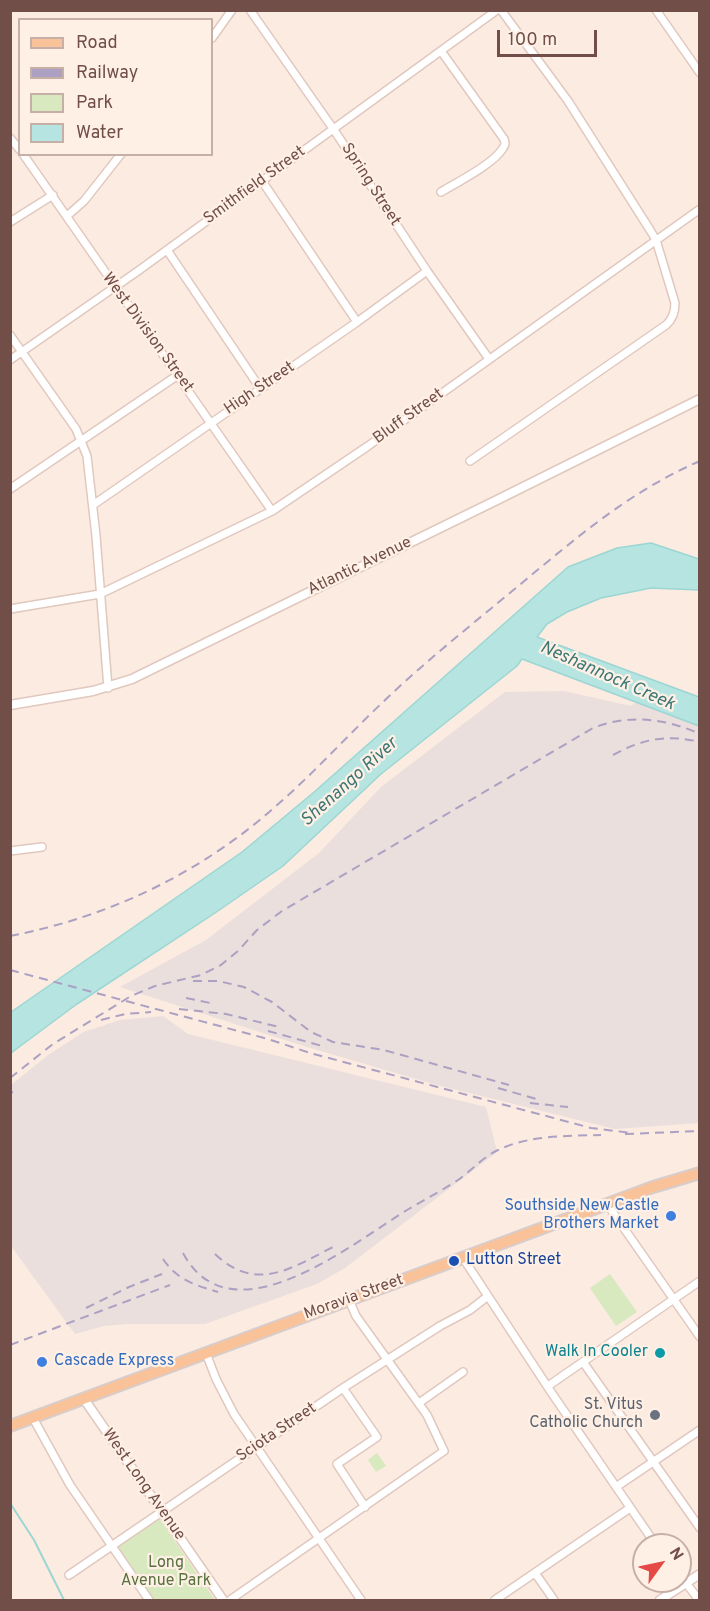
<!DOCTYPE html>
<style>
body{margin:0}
#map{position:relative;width:710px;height:1611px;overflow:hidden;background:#fbebe0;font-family:Overpass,sans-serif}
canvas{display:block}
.frame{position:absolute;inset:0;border:12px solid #714e48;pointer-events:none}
.legend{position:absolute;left:18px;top:18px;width:195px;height:138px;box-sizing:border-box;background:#fff0e6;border:2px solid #c6afa7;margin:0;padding:8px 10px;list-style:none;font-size:18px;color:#714e48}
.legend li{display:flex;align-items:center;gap:12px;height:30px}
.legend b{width:30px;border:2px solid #c6afa7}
.north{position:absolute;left:632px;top:1533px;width:60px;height:60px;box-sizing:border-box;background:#fff0e6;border:2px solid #c6afa7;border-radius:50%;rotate:57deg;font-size:16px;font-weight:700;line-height:24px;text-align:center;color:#714e48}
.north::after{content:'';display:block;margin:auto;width:21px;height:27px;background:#e44946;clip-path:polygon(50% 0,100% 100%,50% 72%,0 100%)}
.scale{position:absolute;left:497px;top:30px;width:100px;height:27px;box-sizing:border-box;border:3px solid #714e48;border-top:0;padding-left:8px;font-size:18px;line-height:21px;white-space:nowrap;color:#714e48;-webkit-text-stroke:4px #fff0e6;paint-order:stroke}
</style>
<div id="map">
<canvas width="710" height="1611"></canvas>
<div class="frame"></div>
<ul class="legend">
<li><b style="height:8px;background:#fac299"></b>Road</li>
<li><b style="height:8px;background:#aca0c3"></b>Railway</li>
<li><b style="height:16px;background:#d8e8bf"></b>Park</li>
<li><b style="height:16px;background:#b5e4e1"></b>Water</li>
</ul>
<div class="north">N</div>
<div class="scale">100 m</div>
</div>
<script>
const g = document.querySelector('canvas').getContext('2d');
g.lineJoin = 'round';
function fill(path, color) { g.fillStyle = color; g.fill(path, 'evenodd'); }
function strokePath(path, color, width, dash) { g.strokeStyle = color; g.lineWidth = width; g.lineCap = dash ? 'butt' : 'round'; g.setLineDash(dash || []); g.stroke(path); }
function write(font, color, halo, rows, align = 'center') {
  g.font = font + ' Overpass,sans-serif'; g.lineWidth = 4.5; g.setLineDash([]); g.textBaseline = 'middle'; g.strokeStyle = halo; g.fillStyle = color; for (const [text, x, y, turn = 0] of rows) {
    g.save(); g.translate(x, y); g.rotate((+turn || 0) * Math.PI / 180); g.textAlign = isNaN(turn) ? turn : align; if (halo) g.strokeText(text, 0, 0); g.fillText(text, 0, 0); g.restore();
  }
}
const industrial = new Path2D(`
 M 564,691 L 631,706 L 637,701 L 699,726 L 699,1123 L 615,1129 L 433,1084 L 297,1044 L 120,987 L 206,940 L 319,853 L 381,787 L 505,692 Z
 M 163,1016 L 188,1034 L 486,1107 L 497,1152 L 345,1268 L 317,1284 L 205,1324 L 127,1324 L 104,1326 L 75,1334 L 11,1246 L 11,1085 L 48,1055 L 84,1032 L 120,1020 Z`);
const green = new Path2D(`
 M 610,1274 L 637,1312 L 616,1326 L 590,1288 Z
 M 377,1453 L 386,1466 L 376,1472 L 368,1460 Z
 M 159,1518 L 215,1600 L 154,1600 L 117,1547 Z`);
const water = new Path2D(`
 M 651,543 L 699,559 L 699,590 L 651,588 L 601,598 L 567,612 L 547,624 L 537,637 L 699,697 L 699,726 L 522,659 L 517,666 L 381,774 L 283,866 L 215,913 L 77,1004 L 11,1053 L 11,1012 L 242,852 L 313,793 L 568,567 L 617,548 Z`);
const stream = new Path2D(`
 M 10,1503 L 34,1540 L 64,1600`);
const minor = new Path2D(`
 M 250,10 L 334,130 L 427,271 L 489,359
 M 656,10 L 700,73
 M 212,38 L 232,10
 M 10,138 L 20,150
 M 23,154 L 272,511
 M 262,181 L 357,322
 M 441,192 C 456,183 495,163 503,148 C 506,144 505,143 504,139 L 441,51
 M 67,216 L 84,201 L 121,154
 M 10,222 L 53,195
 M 167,250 L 260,388
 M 10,335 L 76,429 L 87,456 L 96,536 L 108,688
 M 10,360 L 138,271 L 497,10
 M 470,461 L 666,325 C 673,319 675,312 675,303 L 656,240 L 650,230 L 568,101 L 501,10
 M 10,489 L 178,375
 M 93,505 L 357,322 L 427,271
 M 10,609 L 100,594 L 272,511 L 368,446 L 700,209
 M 10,851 L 42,847
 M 607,1204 L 700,1337
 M 463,1258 L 551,1392 L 656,1545
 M 206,1353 L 216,1379 L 234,1414 L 361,1600
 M 583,1362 L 700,1528
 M 548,1386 L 700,1281
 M 343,1388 L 377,1437 L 337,1464 L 365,1507
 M 419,1403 L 463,1372
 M 33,1418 L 70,1485 L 149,1600
 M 616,1487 L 700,1430
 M 535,1573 L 554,1600
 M 69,1575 L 343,1388 L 440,1326 L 470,1310 L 488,1296
 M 686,1583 L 699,1600
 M 230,1600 L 444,1451 L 427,1415 L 356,1316 L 349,1300
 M 495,1600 L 630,1508`);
const tertiary = new Path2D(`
 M 10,705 L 93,691 L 132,679 L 495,501 L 700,399
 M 84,1399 L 223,1600
 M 660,1600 L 700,1574`);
const primary = new Path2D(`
 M 10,1426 L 653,1187 L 700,1173`);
const rail = new Path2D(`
 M 613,755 C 642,739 667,734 700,742
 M 699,792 L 700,792
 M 10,936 C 109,917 201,873 276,806 C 314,773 347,736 383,702 C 431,656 484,615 535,572 C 587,529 637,488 700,461
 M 10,970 L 268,1039 L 310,1053 L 591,1128 L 632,1133
 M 193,981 L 218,981 L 244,987 L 272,1002 L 311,1032 L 333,1042 L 384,1050 L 509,1085
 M 186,998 L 215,1004
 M 179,1009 L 226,1014 L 279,1027
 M 101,1020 L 125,1014 L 151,1012
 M 268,1031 L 326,1047
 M 10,1078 L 53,1044 L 131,996 L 155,986 L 201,975 L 221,965 L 238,951 L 257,930 L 282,911 L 593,728 C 628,714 665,718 700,734
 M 498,1088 L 540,1100
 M 10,1093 L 13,1092
 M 530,1103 L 568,1107
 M 625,1134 L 700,1131
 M 183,1253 C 231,1343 353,1243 407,1210 C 424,1200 441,1191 458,1180 C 471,1171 483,1157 498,1150 C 529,1135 567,1136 601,1135
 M 215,1254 C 257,1294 293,1267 335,1246
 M 163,1259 C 177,1280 195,1285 218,1292
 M 86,1308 L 129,1287 L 162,1274
 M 10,1345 L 170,1285`);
const markers = [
 [671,1216,6,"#3f7fe0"],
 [454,1261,6,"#1a4fb4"],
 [660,1353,6,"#0f9aa8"],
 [42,1362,6,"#3f7fe0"],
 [655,1415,6,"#6b7280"]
];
const streetNames = [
 ["Spring Street",370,185,57],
 ["Smithfield Street",255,186,-36],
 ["West Division Street",147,333,54],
 ["High Street",260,389,-34],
 ["Bluff Street",409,417,-36],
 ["Atlantic Avenue",360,567,-26],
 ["Moravia Street",354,1298,-20],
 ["Sciota Street",277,1433,-34],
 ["West Long Avenue",143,1485,55]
];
const shopNames = [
 ["Southside New Castle",659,1207],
 ["Brothers Market",659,1225],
 ["Cascade Express",54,1362,"left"]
];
const transitNames = [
 ["Lutton Street",466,1261]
];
const cultureNames = [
 ["Walk In Cooler",648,1353]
];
const worshipNames = [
 ["St. Vitus",643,1406],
 ["Catholic Church",643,1424]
];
const parkNames = [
 ["Long",166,1564],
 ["Avenue Park",166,1582]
];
const waterNames = [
 ["Neshannock Creek",607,677,24],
 ["Shenango River",350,783,-42]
];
fill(industrial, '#eadfdc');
fill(green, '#d8e8bf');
fill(water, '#b5e4e1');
strokePath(water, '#9cd6d3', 1.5);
strokePath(stream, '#9cd6d3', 2);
strokePath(minor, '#e1c8bf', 10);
strokePath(tertiary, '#e1c8bf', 11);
strokePath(primary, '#d7cdcc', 14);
strokePath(minor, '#fff', 7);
strokePath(tertiary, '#fff', 8);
strokePath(primary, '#fac299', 10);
strokePath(rail, '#aca0c3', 2, [9, 6]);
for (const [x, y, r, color] of markers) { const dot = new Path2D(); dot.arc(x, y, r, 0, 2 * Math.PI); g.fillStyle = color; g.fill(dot); strokePath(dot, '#fff0e6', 2); }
write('16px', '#714e48', '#fff0e6', streetNames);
write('16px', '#366cbe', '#fff0e6', shopNames, 'right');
write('16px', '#164399', '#fff0e6', transitNames, 'left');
write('16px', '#0d838f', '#fff0e6', cultureNames, 'right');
write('16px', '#5b616d', '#fff0e6', worshipNames, 'right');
write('16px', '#58723e', '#fff0e6', parkNames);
write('italic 18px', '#3c7775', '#fff0e6', waterNames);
</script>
